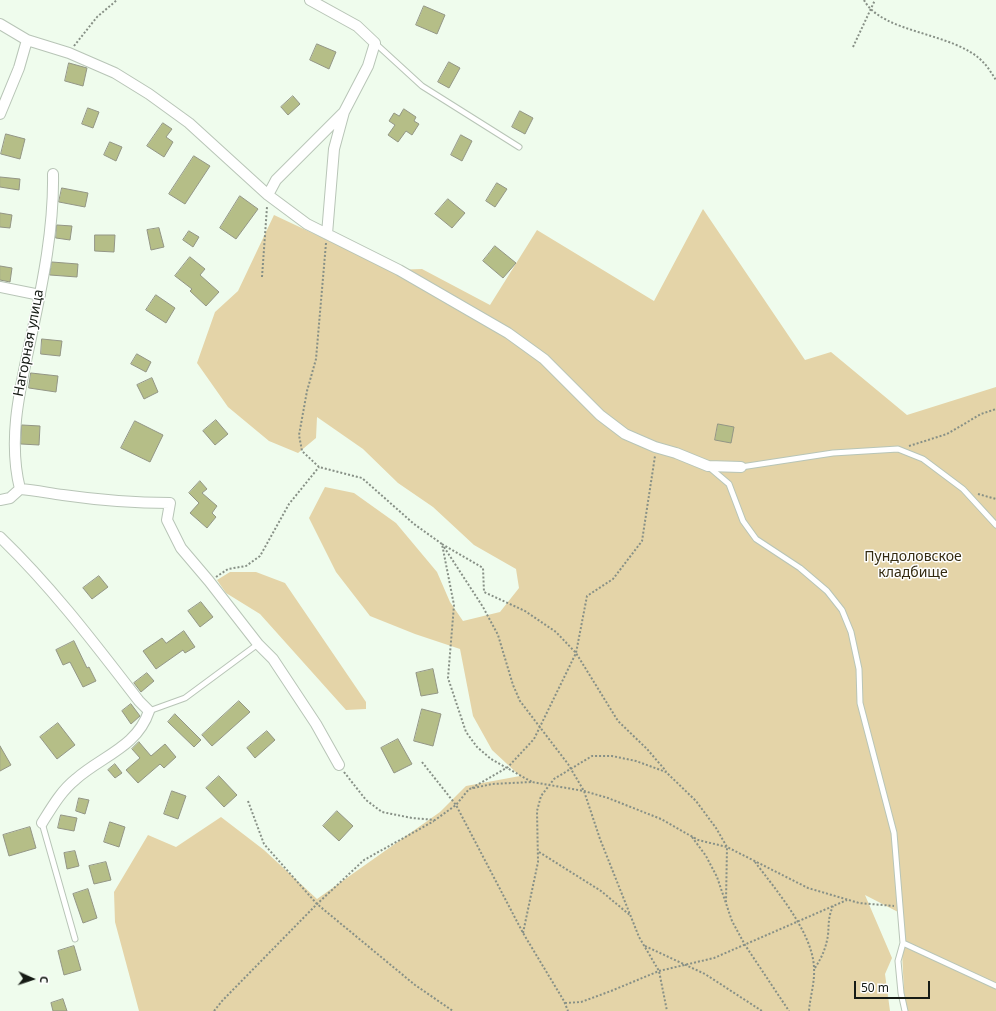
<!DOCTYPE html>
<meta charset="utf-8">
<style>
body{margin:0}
#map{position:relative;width:996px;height:1011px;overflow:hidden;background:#effced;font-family:"Noto Sans",sans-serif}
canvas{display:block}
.north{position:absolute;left:12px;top:959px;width:40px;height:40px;-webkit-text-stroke:3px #fff;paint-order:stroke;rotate:93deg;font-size:11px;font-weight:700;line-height:16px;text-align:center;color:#161b15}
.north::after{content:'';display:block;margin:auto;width:14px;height:18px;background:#161b15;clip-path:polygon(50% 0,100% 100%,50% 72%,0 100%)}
.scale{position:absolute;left:854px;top:981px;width:76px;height:18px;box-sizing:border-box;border:2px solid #161b15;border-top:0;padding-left:5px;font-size:12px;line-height:14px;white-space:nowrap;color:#161b15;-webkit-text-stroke:3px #fff;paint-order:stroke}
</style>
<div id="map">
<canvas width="996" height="1011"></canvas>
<div class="north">С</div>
<div class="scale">50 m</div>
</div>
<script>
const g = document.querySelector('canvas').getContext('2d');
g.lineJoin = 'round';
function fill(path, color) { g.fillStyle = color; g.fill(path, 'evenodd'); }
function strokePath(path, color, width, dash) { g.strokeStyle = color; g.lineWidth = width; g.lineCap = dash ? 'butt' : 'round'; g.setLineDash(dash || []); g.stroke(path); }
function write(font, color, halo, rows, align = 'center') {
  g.font = font + ' "Noto Sans",sans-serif'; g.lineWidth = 3; g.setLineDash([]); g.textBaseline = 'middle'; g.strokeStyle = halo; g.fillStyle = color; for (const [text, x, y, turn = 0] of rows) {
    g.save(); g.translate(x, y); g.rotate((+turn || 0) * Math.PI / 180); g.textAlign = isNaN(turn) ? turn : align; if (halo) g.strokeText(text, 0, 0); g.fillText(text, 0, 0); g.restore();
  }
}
const green = new Path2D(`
 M 703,209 L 805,360 L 831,352 L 907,415 L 996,387 L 996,1011 L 905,1011 L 900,913 L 865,895 L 892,958 L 885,974 L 890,1011 L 139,1011 L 115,922 L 114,892 L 148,835 L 176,847 L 221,817 L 264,850 L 317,899 L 440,812 L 466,786 L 520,776 L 492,750 L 473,716 L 460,649 L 415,634 L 370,616 L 336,572 L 309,518 L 325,487 L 354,493 L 396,523 L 437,572 L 450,602 L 463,621 L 500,612 L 519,588 L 516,569 L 474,545 L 433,507 L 398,483 L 363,449 L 317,417 L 316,438 L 298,453 L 269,441 L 228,407 L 197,363 L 215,312 L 238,291 L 274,215 L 391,270 L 422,269 L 490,305 L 537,230 L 654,301 Z
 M 230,572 L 256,572 L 285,583 L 366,702 L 366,709 L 346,710 L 260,614 L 226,593 L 217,580 Z`);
const building = new Path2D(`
 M 424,6 L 445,15 L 437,34 L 416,25 Z
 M 317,44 L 336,52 L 329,69 L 310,60 Z
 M 449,62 L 460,68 L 449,88 L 438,82 Z
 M 69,63 L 87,68 L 83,86 L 65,81 Z
 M 293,96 L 300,104 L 288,115 L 281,107 Z
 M 88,108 L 99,112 L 93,128 L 82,124 Z
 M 404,109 L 416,117 L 414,121 L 419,124 L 412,135 L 406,131 L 398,142 L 388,135 L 395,125 L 389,121 L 394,113 L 399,116 Z
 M 520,111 L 533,118 L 525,134 L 512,127 Z
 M 163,123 L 172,129 L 166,137 L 173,142 L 164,157 L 147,146 Z
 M 6,134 L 25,139 L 20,159 L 1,154 Z
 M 461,135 L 472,141 L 462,161 L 451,155 Z
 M 110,142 L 122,147 L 116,161 L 104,155 Z
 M 194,156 L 210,166 L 185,204 L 169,194 Z
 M 0,177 L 20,179 L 19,190 L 0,187 Z
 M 497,183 L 507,189 L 495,207 L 486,201 Z
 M 62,188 L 88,193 L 85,207 L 59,202 Z
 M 240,196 L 258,209 L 236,239 L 220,228 Z
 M 448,199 L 465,213 L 452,228 L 435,214 Z
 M 0,213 L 12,215 L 10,228 L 0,227 Z
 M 57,225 L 72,226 L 70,240 L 56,238 Z
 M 159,228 L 164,247 L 151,250 L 147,230 Z
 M 189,231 L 199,237 L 193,247 L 183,240 Z
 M 95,235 L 115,235 L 114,252 L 95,251 Z
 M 495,246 L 516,263 L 503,278 L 483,261 Z
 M 190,257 L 205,269 L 200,275 L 219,292 L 206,306 L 190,291 L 192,289 L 175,276 Z
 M 52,262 L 78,264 L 77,277 L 50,275 Z
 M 0,266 L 12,268 L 10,282 L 0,280 Z
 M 156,295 L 175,308 L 166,323 L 146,310 Z
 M 42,339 L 62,341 L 60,356 L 41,354 Z
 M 137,354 L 151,362 L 146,372 L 131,364 Z
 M 31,373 L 58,376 L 56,392 L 29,388 Z
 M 152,378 L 158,392 L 144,399 L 137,385 Z
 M 216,420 L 228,434 L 215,445 L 203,431 Z
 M 135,421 L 163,435 L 150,462 L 121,448 Z
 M 718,424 L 734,427 L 731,443 L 715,440 Z
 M 22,425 L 40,426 L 39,445 L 21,444 Z
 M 200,481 L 207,489 L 202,493 L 217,506 L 212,513 L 216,517 L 207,528 L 190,513 L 199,503 L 189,493 Z
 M 99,576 L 108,587 L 92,599 L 83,588 Z
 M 201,602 L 213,617 L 200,627 L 188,611 Z
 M 184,631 L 195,647 L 185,653 L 183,650 L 156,669 L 143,651 L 162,638 L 166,643 Z
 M 74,641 L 87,668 L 89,667 L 96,681 L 83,687 L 70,662 L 63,665 L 56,650 Z
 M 433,669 L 438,693 L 421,696 L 416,673 Z
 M 147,673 L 154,681 L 141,692 L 134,683 Z
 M 239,701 L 250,712 L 212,746 L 202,735 Z
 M 131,704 L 140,716 L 131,724 L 122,711 Z
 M 422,709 L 441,714 L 433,746 L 414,741 Z
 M 175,714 L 201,740 L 194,747 L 168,722 Z
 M 58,723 L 75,745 L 57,759 L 40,737 Z
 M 267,731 L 275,740 L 255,758 L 247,748 Z
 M 398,739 L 412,764 L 394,773 L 381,748 Z
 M 139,742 L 151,756 L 165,744 L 176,757 L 164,768 L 160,764 L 138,783 L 126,770 L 140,758 L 132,749 Z
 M 0,746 L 11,765 L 0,771 Z
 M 115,764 L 122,773 L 115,778 L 108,770 Z
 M 219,776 L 237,795 L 224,807 L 206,788 Z
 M 172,791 L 186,796 L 178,819 L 164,814 Z
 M 79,798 L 89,800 L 85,814 L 76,811 Z
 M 337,811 L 353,826 L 339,841 L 323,826 Z
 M 61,815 L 77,818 L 74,831 L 58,828 Z
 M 110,822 L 125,827 L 119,847 L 104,842 Z
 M 30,827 L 36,848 L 9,856 L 3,835 Z
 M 75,851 L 79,866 L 67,869 L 64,853 Z
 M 106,862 L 111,880 L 94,884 L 89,866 Z
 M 88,889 L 97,918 L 83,923 L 73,894 Z
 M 74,946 L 81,970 L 64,975 L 58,951 Z
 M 63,999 L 67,1011 L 53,1011 L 51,1003 Z`);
const path = new Path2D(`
 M 864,0 C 882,34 955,32 983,62 C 988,67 992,74 996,80
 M 74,46 L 97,17 L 117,0
 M 853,47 L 875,0
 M 326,243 L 316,359 L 307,391 L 299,435 L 302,451 L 319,467 L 362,478 L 414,524 L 442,544 L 454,605 L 448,678 L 466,732 L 477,747 L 491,759 L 532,782
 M 262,277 L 267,207
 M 909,446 L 947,434 L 981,414 L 996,409
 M 978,494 L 996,499
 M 442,544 L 483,568 L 484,592 L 525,611 L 556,632 L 576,653 L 618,721 L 647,749 L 666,771
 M 444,547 L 483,607 L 498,635 L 513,685 L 520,701 L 568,764 L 584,791 L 600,839 L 639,937 L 659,971 L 667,1011
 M 216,577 L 228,569 L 246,566 L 260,556 L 289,504 L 319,467
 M 422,762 L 456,805 L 523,933 L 564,1001 L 568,1011
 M 344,772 L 366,800 L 382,812 L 412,818 L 435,820 L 456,805 L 469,789 L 492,784 L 532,782 L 584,791 L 608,798 L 661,819 L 698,840 L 727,847 L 808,888 L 859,903 L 894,906
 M 472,788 L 508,767 L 534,739 L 576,653 L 587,596 L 613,579 L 642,541 L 655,456
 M 248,801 L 264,844 L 317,904 L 415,985 L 453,1011
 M 692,837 L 706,856 L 717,877 L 732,921 L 745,945 L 789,1011
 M 539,852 L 601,891 L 631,916
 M 755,862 C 776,890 813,933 814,968 C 815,982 810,997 809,1011
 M 523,933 L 538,862 L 537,811 L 541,796 L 554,779 L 592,756 L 612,756 L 636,761 L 666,772 L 696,801 L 716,828 L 727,847 L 726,902
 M 645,946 L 705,974 L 762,1011
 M 815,968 C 822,957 826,948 828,935 C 829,924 828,917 833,906
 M 565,1003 L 581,1002 L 611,991 L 659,971 L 714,958 L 847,900
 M 214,1011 L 222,1001 L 317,904 L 364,860 L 434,821`);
const service = new Path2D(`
 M 375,43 L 422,86 L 519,147
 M 709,467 L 729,484 L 743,521 L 756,539 L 800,568 L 827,591 L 842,610 L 851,632 L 859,669 L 860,703 L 894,833 L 903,943 L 898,961 L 901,993 L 905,1011
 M 741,467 L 833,453 L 898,449 L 923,459 L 963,489 L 996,525
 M 149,711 L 185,698 L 258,644
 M 42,823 L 75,939
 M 903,943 L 996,986`);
const minor = new Path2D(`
 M 310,0 L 357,26 L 375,43 L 368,66 L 344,112 L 334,149 L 327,234
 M 0,24 L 27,40 L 69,53 L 115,73 L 149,94 L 189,123 L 268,195 L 307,224 L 399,270 L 508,333 L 544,359 L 600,415 L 625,434 L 655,447 L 676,453 L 708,466 L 741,467
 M 0,114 L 19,68 L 27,40
 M 268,195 L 276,180 L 343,113
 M 0,287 L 40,295
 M 20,489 C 35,490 48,493 63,495 C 98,500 134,503 170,503 L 167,520 L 181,548 L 209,581 L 258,644 L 273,659 L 316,724 L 339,765
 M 0,500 L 10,498 L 20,489 C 7,437 21,385 32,333 C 43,281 54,227 53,174
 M 0,537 C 52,587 95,644 139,701 L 149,711 C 137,747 102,756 76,779 C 61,791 52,807 42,823`);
const streetNames = [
 ["Нагорная улица",29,343,-79]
];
const parkNames = [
 ["Пундоловское",913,557],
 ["кладбище",913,573]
];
fill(green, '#e4d4a8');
fill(building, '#b5be87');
strokePath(building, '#939685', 1);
strokePath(service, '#b8c5b7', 7);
strokePath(minor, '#b8c5b7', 12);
strokePath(path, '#879086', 2, [2, 2]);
strokePath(service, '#fff', 5);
strokePath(minor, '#fff', 10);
write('14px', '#161b15', '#fff', streetNames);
write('14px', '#342b11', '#fff', parkNames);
</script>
